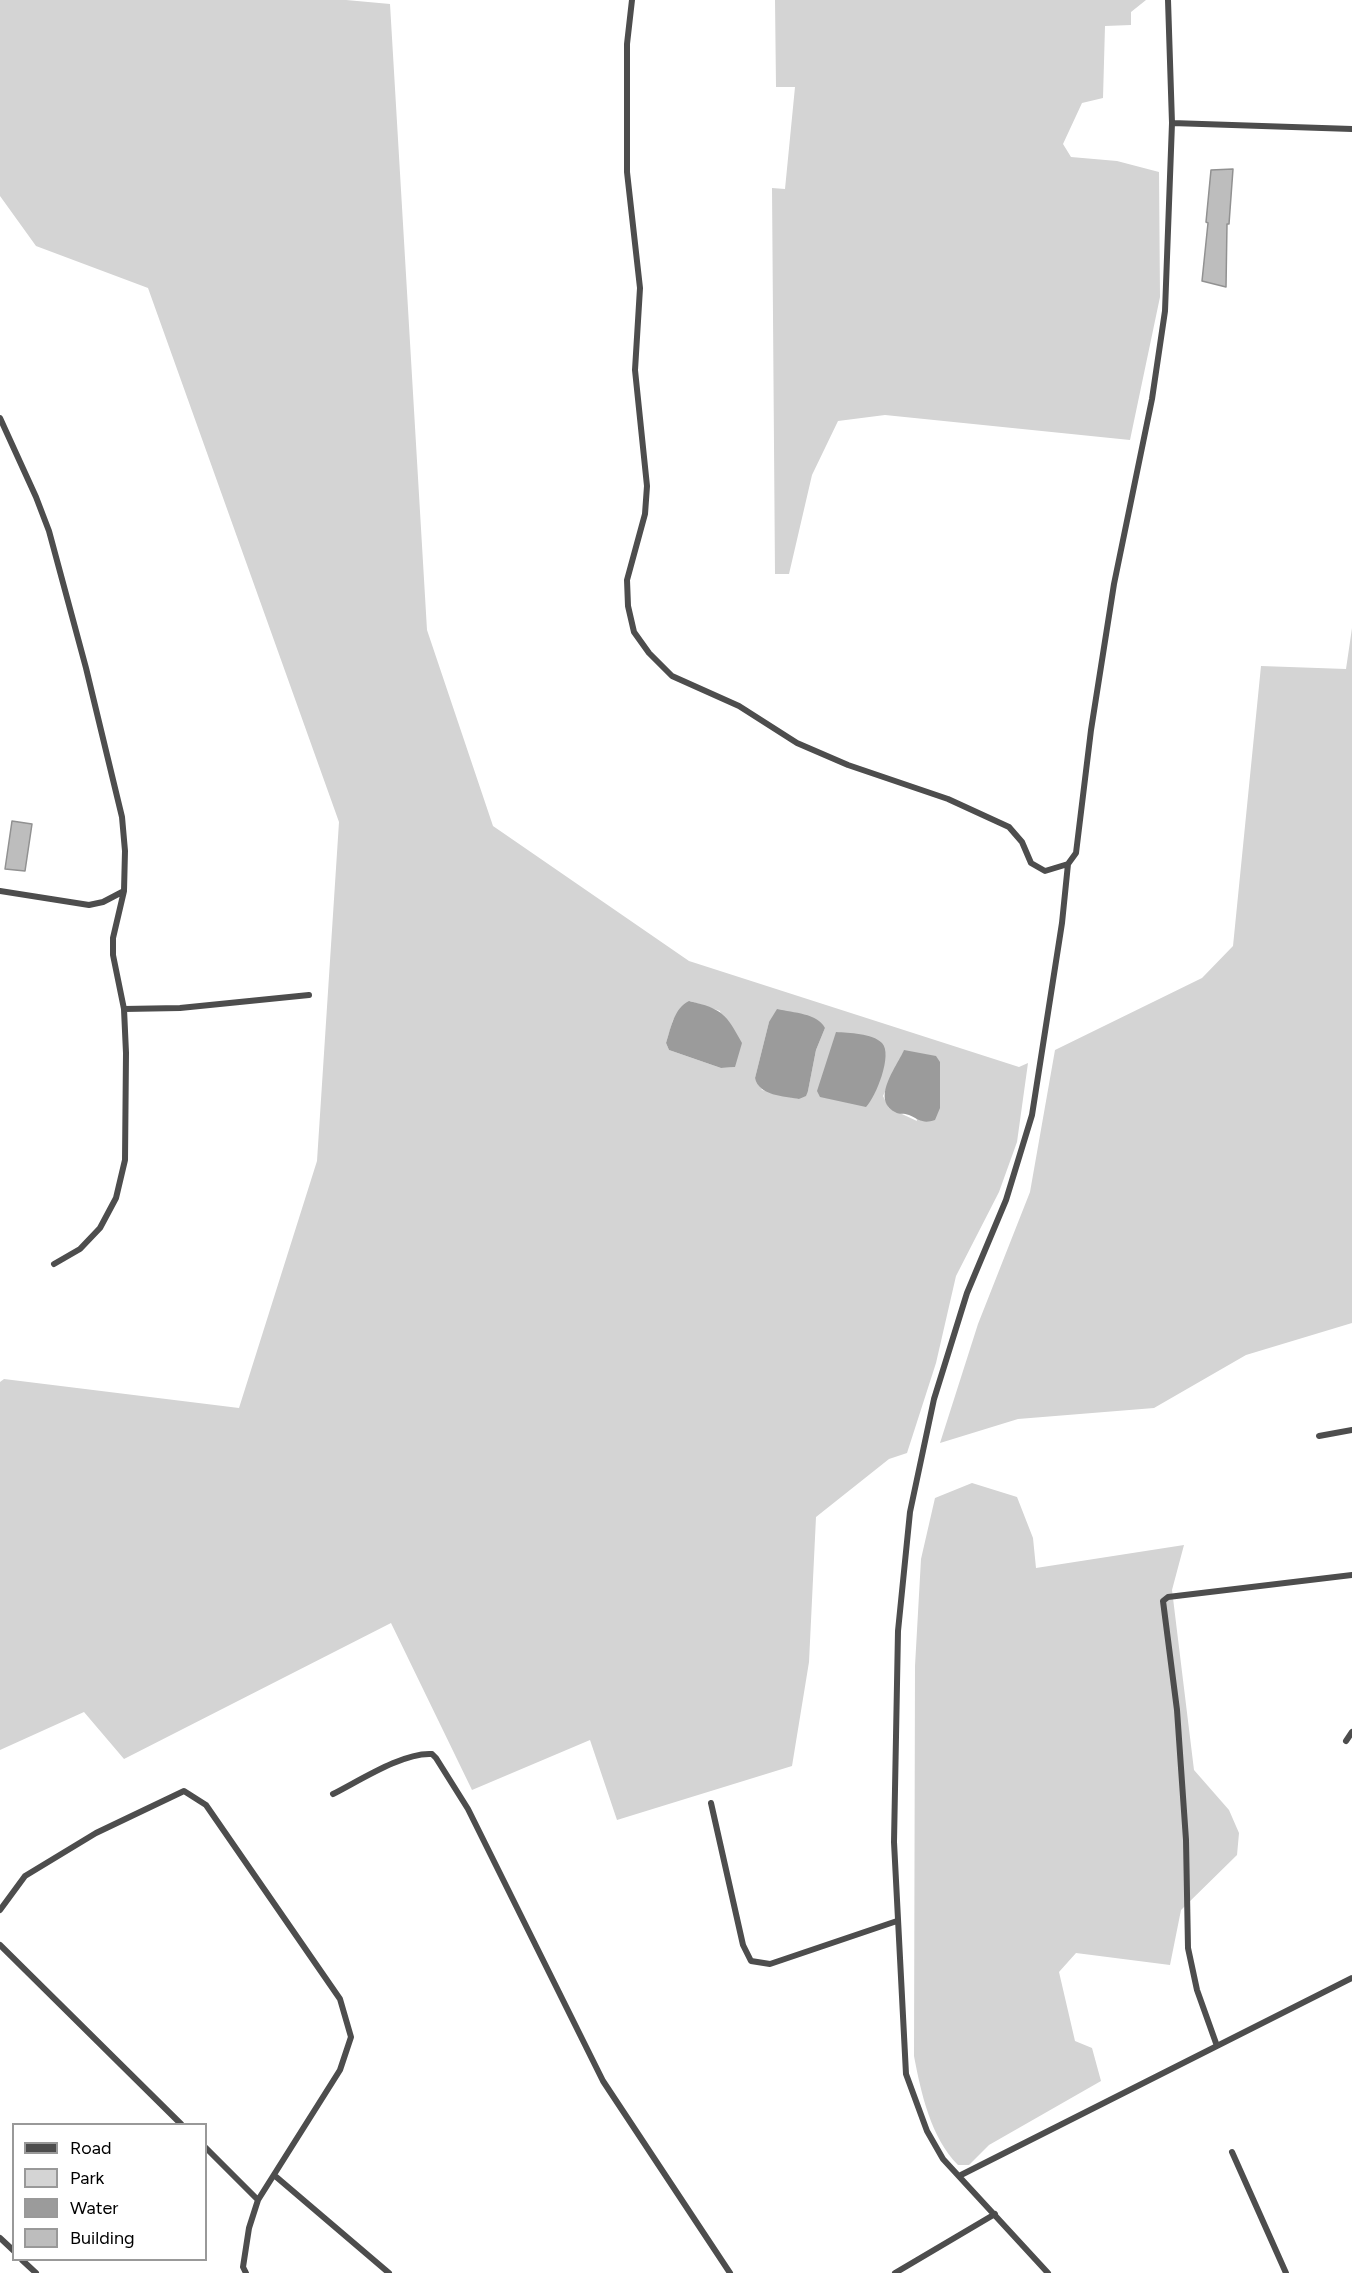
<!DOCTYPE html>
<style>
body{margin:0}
#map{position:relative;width:1352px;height:2273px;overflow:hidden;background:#fff;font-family:Figtree,sans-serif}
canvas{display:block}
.legend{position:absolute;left:12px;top:2123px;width:195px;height:138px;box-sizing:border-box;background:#fff;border:2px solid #999;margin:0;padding:8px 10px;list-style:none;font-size:18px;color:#000}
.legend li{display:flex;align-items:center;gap:12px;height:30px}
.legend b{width:30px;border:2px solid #999}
</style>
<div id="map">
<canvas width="1352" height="2273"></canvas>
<ul class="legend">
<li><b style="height:8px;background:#4d4d4d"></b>Road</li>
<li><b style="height:16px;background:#d4d4d4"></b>Park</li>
<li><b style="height:16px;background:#9b9b9b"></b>Water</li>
<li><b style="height:16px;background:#bdbdbd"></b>Building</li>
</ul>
</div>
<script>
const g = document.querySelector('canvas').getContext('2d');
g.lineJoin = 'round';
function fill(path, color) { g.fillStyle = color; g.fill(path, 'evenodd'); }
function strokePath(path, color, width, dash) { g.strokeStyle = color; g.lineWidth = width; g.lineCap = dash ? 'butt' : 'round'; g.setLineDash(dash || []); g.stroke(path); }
const green = new Path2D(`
 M 0,0 L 346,0 L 390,4 L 427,630 L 493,826 L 689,961 L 1019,1067 L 1028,1063 L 1017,1142 L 999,1192 L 956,1276 L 936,1363 L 907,1453 L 889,1459 L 816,1517 L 809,1662 L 792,1766 L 617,1820 L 590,1740 L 472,1790 L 391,1623 L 124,1759 L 84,1712 L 0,1750 L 0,1382 L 4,1379 L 239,1408 L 317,1161 L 339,822 L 148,288 L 36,246 L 0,196 ZM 690,1001 L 720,1011 L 735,1067 L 721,1068 L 669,1050 L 666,1043 L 673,1020 ZM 769,1022 L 825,1028 L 816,1050 L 808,1091 L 799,1099 L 762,1090 L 755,1078 ZM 904,1051 L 917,1121 L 889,1108 L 883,1096 Z
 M 775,0 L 1146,0 L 1131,12 L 1131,25 L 1105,26 L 1103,98 L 1082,103 L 1063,144 L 1071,157 L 1117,161 L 1159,172 L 1160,297 L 1130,440 L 885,415 L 838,421 L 812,475 L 789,574 L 775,574 L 772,188 L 785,189 L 795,87 L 776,87 Z
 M 1352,628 L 1352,1323 L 1246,1355 L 1154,1408 L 1018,1419 L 940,1443 L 978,1324 L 1030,1192 L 1055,1050 L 1202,978 L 1233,946 L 1261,666 L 1346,669 Z
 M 972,1483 L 1017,1497 L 1033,1538 L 1036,1568 L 1184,1545 L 1172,1590 L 1194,1770 L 1229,1810 L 1239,1833 L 1237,1855 L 1181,1910 L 1170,1965 L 1076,1953 L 1059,1972 L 1075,2041 L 1092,2048 L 1101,2081 L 989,2145 L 969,2165 L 958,2165 C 931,2138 921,2093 914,2056 L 915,1666 L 921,1559 L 935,1498 Z`);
const water = new Path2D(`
 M 689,1001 C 723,1009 726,1014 742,1043 L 735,1067 L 721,1068 L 669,1050 L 666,1043 C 671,1028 674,1008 689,1001 Z
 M 777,1009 C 794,1013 817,1013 825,1028 L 816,1050 L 808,1091 L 806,1096 L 799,1099 C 784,1096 759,1096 755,1078 L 769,1022 Z
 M 836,1032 C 849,1033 872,1033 882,1043 C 893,1054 876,1097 866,1107 L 820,1097 L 817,1091 Z
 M 904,1050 L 936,1056 L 940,1062 L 940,1108 L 935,1120 C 923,1124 920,1120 909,1115 C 904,1113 900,1115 895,1112 C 871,1099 896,1068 904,1050 Z`);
const building = new Path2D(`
 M 1233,169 L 1229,224 L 1227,224 L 1226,287 L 1202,281 L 1208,223 L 1206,222 L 1211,170 Z
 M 12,821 L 32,824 L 25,871 L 5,869 Z`);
const minor = new Path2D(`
 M 632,0 L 627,44 L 627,172 L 640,288 L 635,370 L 647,486 L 645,514 L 627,580 L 628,606 L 634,632 L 649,653 L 672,676 L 739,706 L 797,743 L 848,765 L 948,799 L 1009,827 L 1022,842 L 1031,863 L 1045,871 L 1068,864
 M 1168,0 L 1172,123 L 1352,129
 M 0,418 L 36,497 L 49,531 L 86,668 L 122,817 L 125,851 L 124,891 L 103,902 L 89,905 L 0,891
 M 124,1009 L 180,1008 L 309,995
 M 54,1264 L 80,1249 L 100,1228 L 116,1198 L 125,1160 L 126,1053 L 124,1009 L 113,955 L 113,938 L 124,891
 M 1319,1436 L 1352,1430
 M 1346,1741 L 1352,1732
 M 333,1794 C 359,1781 403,1752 432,1754 L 436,1758 L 468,1809 L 603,2081 L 730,2273
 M 711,1803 L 743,1945 L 751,1961 L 770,1964 L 897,1921
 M 0,1910 L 25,1876 L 96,1833 L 184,1791 L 206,1805 L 340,1999 L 351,2037 L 340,2070 L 258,2200 L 249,2228 L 243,2267 L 246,2273
 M 0,1945 L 181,2124
 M 1217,2046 L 1197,1990 L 1188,1948 L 1186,1840 L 1177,1710 L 1163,1601 L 1168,1597 L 1352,1575
 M 206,2148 L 258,2200
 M 1232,2152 L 1286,2273
 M 274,2175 L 389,2273
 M 959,2176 L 1352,1978
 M 0,2238 L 14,2251
 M 22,2260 L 36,2273
 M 895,2273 L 995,2214
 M 1048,2273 L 943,2159 L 927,2131 L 906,2074 L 894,1842 L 898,1631 L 910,1512 L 934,1399 L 967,1293 L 1006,1200 L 1032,1115 L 1062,923 L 1068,864 L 1076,853 L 1091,730 L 1114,584 L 1152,399 L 1165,311 L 1172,123`);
fill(green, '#d4d4d4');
fill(water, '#9b9b9b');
fill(building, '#bdbdbd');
strokePath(building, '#919191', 1.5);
strokePath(minor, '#4d4d4d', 6);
</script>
